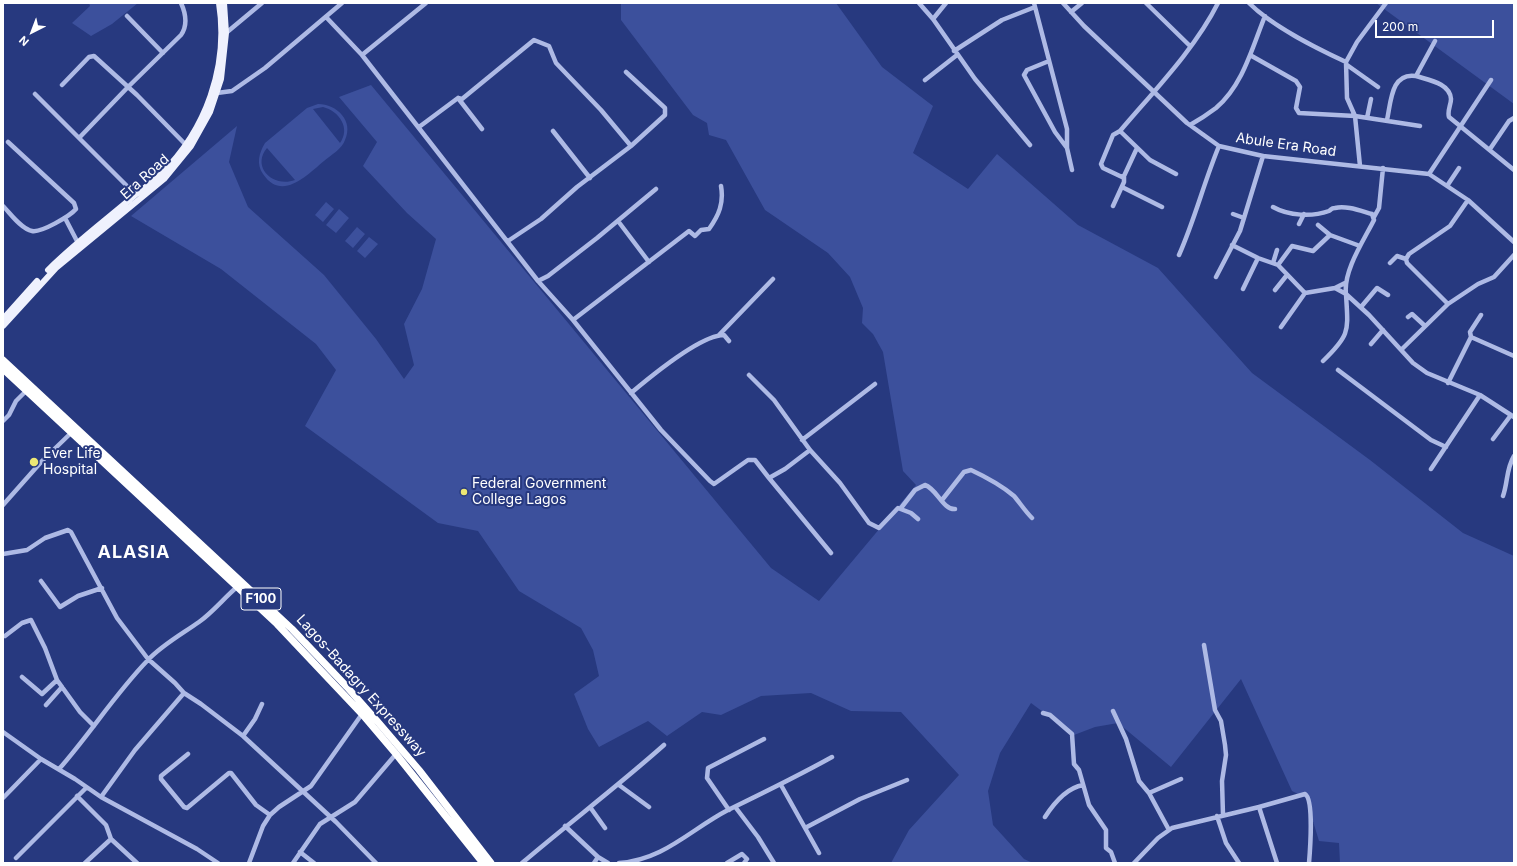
<!DOCTYPE html>
<style>
body{margin:0}
#map{position:relative;width:1517px;height:866px;overflow:hidden;background:#27397f;font-family:Inter,sans-serif}
canvas{display:block}
.frame{position:absolute;inset:0;border:4px solid #fff;pointer-events:none}
.north{position:absolute;left:12px;top:12px;width:40px;height:40px;-webkit-text-stroke:3px #27397f;paint-order:stroke;rotate:222deg;font-size:11px;font-weight:700;line-height:16px;text-align:center;color:#fff}
.north::after{content:'';display:block;margin:auto;width:14px;height:18px;background:#fff;clip-path:polygon(50% 0,100% 100%,50% 72%,0 100%)}
.scale{position:absolute;left:1375px;top:20px;width:119px;height:18px;box-sizing:border-box;border:2px solid #fff;border-top:0;padding-left:5px;font-size:12px;line-height:14px;white-space:nowrap;color:#fff;-webkit-text-stroke:3px #27397f;paint-order:stroke}
</style>
<div id="map">
<canvas width="1517" height="866"></canvas>
<div class="frame"></div>
<div class="north">N</div>
<div class="scale">200 m</div>
</div>
<script>
const g = document.querySelector('canvas').getContext('2d');
g.lineJoin = 'round';
function fill(path, color) { g.fillStyle = color; g.fill(path, 'evenodd'); }
function strokePath(path, color, width, dash) { g.strokeStyle = color; g.lineWidth = width; g.lineCap = dash ? 'butt' : 'round'; g.setLineDash(dash || []); g.stroke(path); }
function write(font, color, halo, rows, align = 'center') {
  g.font = font + ' Inter,sans-serif'; g.lineWidth = 4; g.setLineDash([]); g.textBaseline = 'middle'; g.strokeStyle = halo; g.fillStyle = color; for (const [text, x, y, turn = 0] of rows) {
    g.save(); g.translate(x, y); g.rotate((+turn || 0) * Math.PI / 180); g.textAlign = isNaN(turn) ? turn : align; if (halo) g.strokeText(text, 0, 0); g.fillText(text, 0, 0); g.restore();
  }
}
const green = new Path2D(`
 M 89,3 L 138,3 L 112,24 L 91,36 L 72,23 L 90,6 Z
 M 621,3 L 836,3 L 882,67 L 933,106 L 913,153 L 968,189 L 997,154 L 1078,225 L 1158,268 L 1252,373 L 1370,460 L 1463,533 L 1514,556 L 1514,863 L 1340,863 L 1339,843 L 1319,841 L 1306,798 L 1292,791 L 1241,679 L 1171,767 L 1118,723 L 1095,727 L 1074,735 L 1031,703 L 1000,753 L 988,791 L 993,825 L 1024,859 L 1033,863 L 891,863 L 909,830 L 959,775 L 901,712 L 851,711 L 811,693 L 761,696 L 721,715 L 702,712 L 667,736 L 648,721 L 599,747 L 588,729 L 574,694 L 599,676 L 593,650 L 581,628 L 519,591 L 478,531 L 438,523 L 305,426 L 336,370 L 316,344 L 221,269 L 131,216 L 237,126 L 229,162 L 248,207 L 324,275 L 376,339 L 404,379 L 414,365 L 404,324 L 422,289 L 436,239 L 407,213 L 363,166 L 377,142 L 339,97 L 371,85 L 771,568 L 819,601 L 916,485 L 903,471 L 883,352 L 873,334 L 862,323 L 863,308 L 850,277 L 828,253 L 765,210 L 726,140 L 709,135 L 707,123 L 693,115 L 621,20 Z
 M 1376,3 L 1514,3 L 1514,104 Z
 M 318,104 C 337,104 354,121 345,140 C 342,149 331,155 324,161 C 307,175 282,202 263,174 C 256,164 259,153 265,143 L 307,108 ZM 323,107 C 339,111 351,128 340,143 L 313,109 ZM 267,148 L 295,180 C 273,188 251,167 267,148 Z
 M 326,202 L 334,209 L 323,222 L 315,215 Z
 M 339,209 L 349,218 L 336,233 L 326,225 Z
 M 357,227 L 365,234 L 353,248 L 345,241 Z
 M 369,237 L 378,244 L 365,258 L 357,251 Z`);
const minor = new Path2D(`
 M 919,3 L 933,19 L 975,79 L 1030,145
 M 1034,3 L 1067,129 L 1067,148 L 1072,170
 M 1063,3 L 1084,26 L 1187,123 L 1219,146 L 1263,156 L 1429,174 L 1468,200 L 1514,242
 M 1146,3 L 1190,46
 M 1249,3 C 1273,27 1316,48 1346,62
 M 1071,12 L 1082,3
 M 127,16 L 163,53
 M 326,17 L 362,55 L 538,281 L 573,320 L 661,430 L 710,481 L 714,484 L 748,460 L 755,460 L 769,478 L 785,469 L 810,450
 M 933,19 L 946,3
 M 226,33 L 262,3
 M 954,51 L 1002,20 L 1035,7
 M 362,55 L 426,3
 M 1250,55 L 1296,81 L 1300,87 L 1296,108 L 1299,113 L 1355,116 L 1420,126
 M 1049,61 L 1027,70 L 1024,75 L 1055,132 L 1067,148
 M 1347,65 L 1378,87
 M 1416,76 C 1428,80 1450,83 1451,99 C 1451,105 1447,111 1449,117 L 1514,170
 M 925,80 L 957,55
 M 62,85 L 89,57 L 94,56 L 137,95 L 186,145
 M 217,93 L 232,91 L 265,68 L 342,3
 M 35,94 L 136,195
 M 458,98 L 482,129
 M 1367,118 L 1371,99
 M 1387,120 C 1391,102 1391,72 1416,76 L 1435,41
 M 1190,125 C 1199,120 1208,114 1216,108 C 1243,85 1252,48 1265,16
 M 419,127 L 458,98 L 462,99 L 534,40 L 549,46 L 556,63 L 601,110 L 631,146
 M 553,131 L 590,178
 M 1120,131 L 1113,135 L 1101,164 L 1103,168 L 1122,177 L 1124,176 L 1137,148
 M 79,138 L 128,87 L 181,35 C 188,25 186,14 181,3
 M 1490,149 L 1509,121 L 1514,118
 M 1360,166 L 1355,116 L 1347,98 L 1346,62 L 1357,42 L 1386,3
 M 1176,174 L 1150,160 L 1120,131 C 1153,92 1195,49 1218,3
 M 1429,174 L 1491,80
 M 1447,186 L 1459,168
 M 1122,187 L 1162,207
 M 3,206 C 10,213 21,229 32,231 C 41,233 70,216 76,209 L 74,203 L 8,142
 M 1113,206 L 1124,182 L 1124,176
 M 1273,207 C 1289,216 1312,217 1329,211 C 1332,209 1331,208 1335,208 C 1346,205 1361,211 1372,214 L 1374,220 C 1364,240 1343,271 1346,294 L 1369,315 L 1413,363 L 1427,373 L 1480,395 L 1514,417
 M 1233,214 L 1244,218
 M 1374,217 L 1379,208 L 1383,168
 M 65,218 L 78,243
 M 618,221 L 649,262
 M 1299,224 L 1304,214
 M 1318,225 L 1330,235
 M 508,241 L 541,219 L 577,187 L 631,146 L 665,115 L 665,108 L 626,72
 M 1232,245 L 1258,258 L 1278,265 L 1305,293 L 1335,288 L 1345,283
 M 1179,255 C 1195,219 1204,182 1219,146
 M 1406,259 L 1409,254 L 1450,226 L 1468,200
 M 1406,259 L 1407,263 L 1448,304
 M 1273,263 L 1277,250
 M 1390,263 L 1397,256 L 1406,259
 M 1278,265 L 1292,246 L 1313,251 L 1330,235 L 1360,246
 M 1216,277 L 1240,231 L 1263,156
 M 538,281 L 548,276 L 597,238 L 656,189
 M 1243,289 L 1258,258
 M 1275,290 L 1287,275
 M 1361,307 L 1377,288 L 1388,295
 M 1408,317 L 1412,314 L 1425,326
 M 573,320 L 689,231 L 695,236 L 701,230 L 709,229 C 719,215 724,203 721,186
 M 1281,327 L 1305,293
 M 719,335 L 773,279
 M 1471,337 L 1514,356
 M 1371,344 L 1383,330
 M 1401,350 L 1448,304 L 1478,284 L 1494,277 L 1514,255
 M 1323,361 C 1351,334 1348,331 1346,294 L 1335,288
 M 1338,370 L 1431,440 L 1446,447
 M 749,375 L 774,400 L 810,450 L 840,483 L 869,523 L 879,528 L 898,508 L 911,513 L 918,519
 M 1448,383 L 1471,337 L 1470,332 L 1481,315
 M 631,393 C 650,377 700,335 724,335 L 729,341
 M 3,421 L 9,415 L 16,401 L 26,391
 M 1493,439 L 1511,415
 M 802,440 L 875,384
 M 1431,469 L 1480,395
 M 769,478 L 831,553
 M 1503,496 C 1508,482 1506,469 1514,456
 M 942,500 L 964,472 L 971,470 C 986,477 1001,485 1014,496 C 1020,503 1025,511 1032,518
 M 3,505 L 42,461 L 71,433
 M 901,508 L 915,490 L 925,485 C 937,489 943,510 955,509
 M 3,554 L 27,550 L 45,538 L 68,530 L 71,532 L 117,618 L 148,659 L 175,683 L 184,693 L 201,704 L 243,736 L 336,822 L 376,863
 M 41,581 L 60,607 L 78,596 L 102,588
 M 5,636 L 22,623 L 31,620 L 45,648 L 57,680 L 80,712 L 94,726
 M 1204,645 L 1215,710 L 1221,721 L 1225,745 L 1226,755 L 1222,781 L 1223,815
 M 22,677 L 42,694 L 57,680
 M 46,705 L 62,687
 M 1113,711 L 1126,739 L 1139,781 L 1149,793 L 1169,830
 M 1043,713 L 1050,715 L 1072,734 L 1074,764 L 1079,770 L 1089,805 L 1106,830 L 1106,848 L 1111,852 L 1115,863
 M 3,732 L 41,759 L 75,779 L 101,797 L 197,849 L 218,863
 M 243,736 L 255,719 L 262,704
 M 188,754 L 161,776 L 161,779 L 184,807 L 187,808 L 229,773 L 231,773 L 256,805 L 270,815
 M 59,769 C 90,734 115,694 148,660 C 162,645 182,634 199,622 C 213,612 224,598 237,587
 M 619,785 L 649,807
 M 781,785 L 819,853
 M 1149,793 L 1181,779
 M 77,796 L 106,825 L 111,839 L 137,863
 M 101,797 L 135,750 L 184,693
 M 3,798 L 41,759
 M 590,807 L 605,828
 M 1259,807 L 1277,863
 M 736,808 L 758,837 L 774,863
 M 729,810 L 707,778 L 708,768 L 764,739
 M 1217,816 L 1226,843 L 1239,863
 M 1045,817 C 1054,803 1066,788 1083,785
 M 565,826 L 598,857 L 608,863
 M 805,828 L 860,799 L 907,780
 M 300,852 L 314,863
 M 16,858 L 86,788
 M 85,863 L 111,839
 M 249,863 L 263,826 L 270,815 L 279,807 L 311,786 L 362,714
 M 293,863 L 320,824 L 355,802 L 396,754
 M 522,863 C 569,823 618,786 664,745
 M 594,863 L 598,857
 M 619,863 C 664,860 691,829 728,810 C 763,793 798,776 832,757
 M 727,863 L 742,854 L 747,859 L 744,863
 M 1134,863 L 1158,838 L 1172,828 L 1259,807 L 1305,794 C 1314,799 1310,851 1309,863`);
const major = new Path2D(`
 M 48,270 C 75,243 106,220 135,195 C 144,188 153,182 161,174 C 206,130 229,66 219,3
 M 3,319 L 37,281
 M 3,326 L 56,268 L 164,179 L 191,146 L 210,112 L 221,79 L 226,33 L 224,3`);
const highway = new Path2D(`
 M 3,360 L 292,629 L 347,687 L 378,722 L 419,770 L 491,863
 M 3,369 L 277,624 L 362,714 L 396,754 L 483,863`);
const markers = [
 [34,462,5,"#ede774"],
 [464,492,4,"#ede774"]
];
const shields = [
 [261,599,40]
];
const shieldNames = [
 ["F100",261,599]
];
const streetNames = [
 ["Abule Era Road",1286,145,8],
 ["Era Road",145,177,-42],
 ["Lagos-Badagry Expressway",361,686,48]
];
const poiNames = [
 ["Ever Life",43,454],
 ["Hospital",43,470],
 ["Federal Government",472,484],
 ["College Lagos",472,500]
];
const districtNames = [
 ["ALASIA",134,553]
];
fill(green, '#3c509c');
strokePath(minor, '#aebae5', 4.5);
strokePath(major, '#eff1fd', 6);
strokePath(highway, '#fff', 7);
for (const [x, y, r, color] of markers) { const dot = new Path2D(); dot.arc(x, y, r, 0, 2 * Math.PI); g.fillStyle = color; g.fill(dot); strokePath(dot, '#27397f', 1.5); }
for (const [x, y, w] of shields) { const box = new Path2D(); box.roundRect(x - w / 2, y - 11, w, 22, 3); g.fillStyle = '#27397f'; g.fill(box); strokePath(box, '#fff', 1); }
write('bold 13px', '#fff', null, shieldNames);
write('14px', '#fff', '#27397f', streetNames);
write('14px', '#fff', '#27397f', poiNames, 'left');
g.letterSpacing = '1px';
write('bold 18px', '#fff', '#27397f', districtNames);
g.letterSpacing = '0px';
</script>
